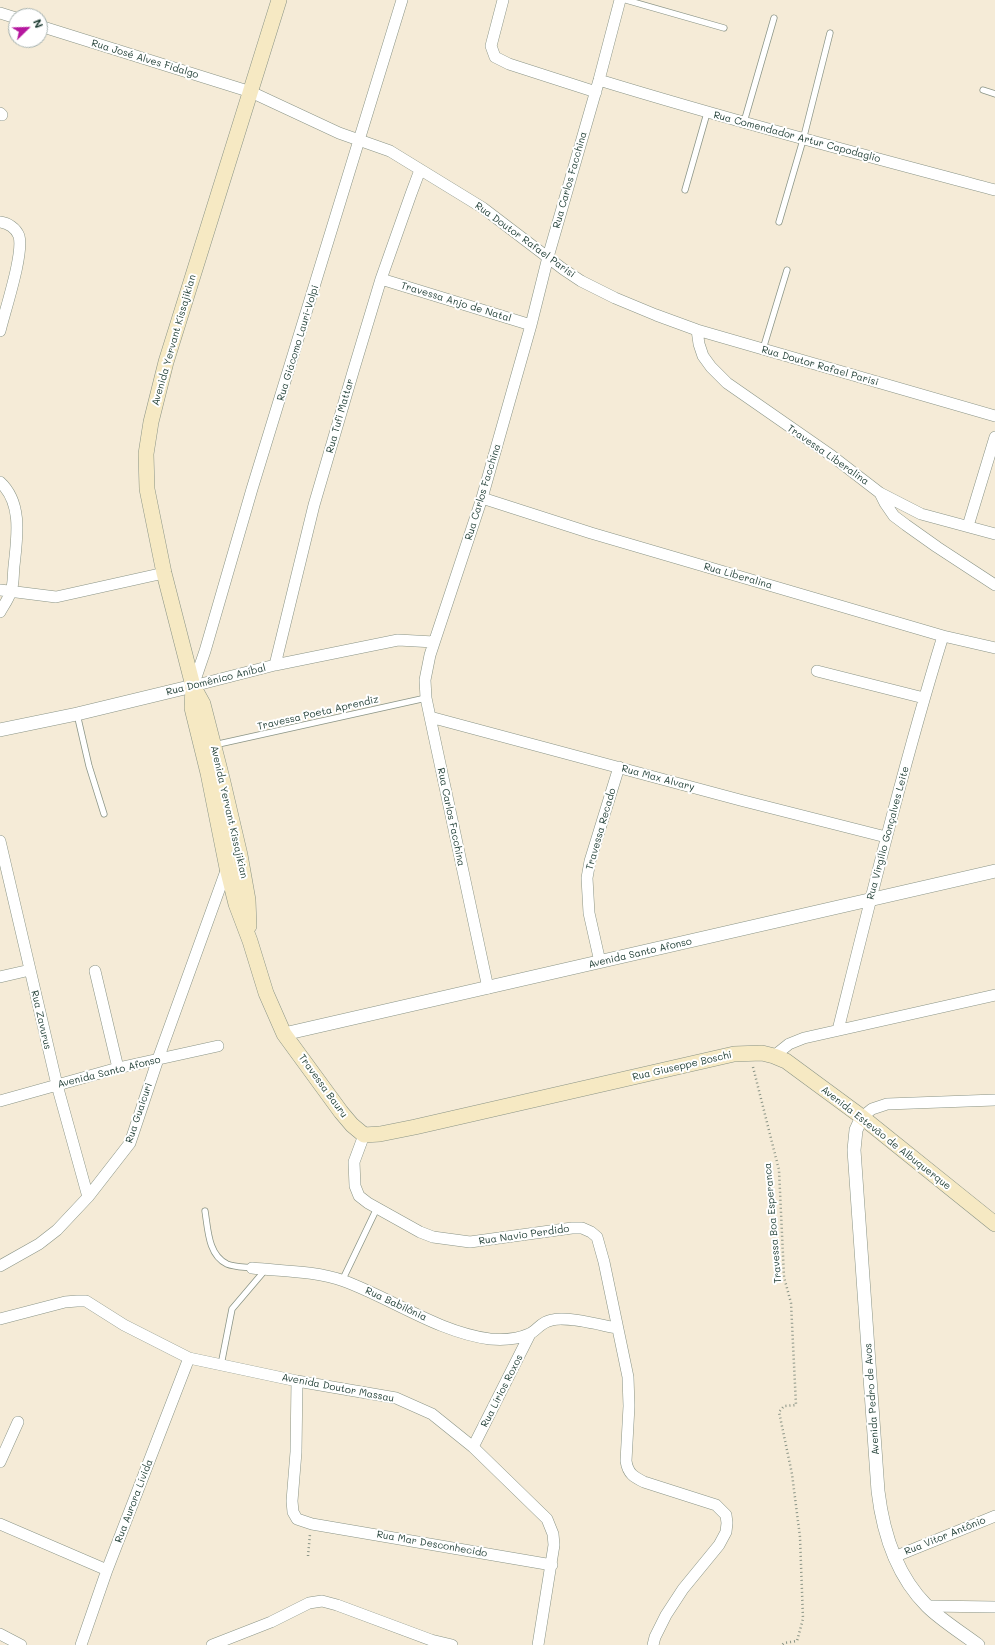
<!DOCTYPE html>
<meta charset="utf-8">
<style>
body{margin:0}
#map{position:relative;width:995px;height:1645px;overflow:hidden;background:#f5ebd7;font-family:Mali,sans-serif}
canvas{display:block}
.north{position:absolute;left:8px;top:8px;width:40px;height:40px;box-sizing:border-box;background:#fff;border:1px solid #a5b1ae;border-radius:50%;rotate:67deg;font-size:11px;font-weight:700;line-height:16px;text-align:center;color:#1f3d34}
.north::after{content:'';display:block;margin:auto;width:14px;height:18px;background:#b5179e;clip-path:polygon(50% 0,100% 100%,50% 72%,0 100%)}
</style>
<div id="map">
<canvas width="995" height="1645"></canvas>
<div class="north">N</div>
</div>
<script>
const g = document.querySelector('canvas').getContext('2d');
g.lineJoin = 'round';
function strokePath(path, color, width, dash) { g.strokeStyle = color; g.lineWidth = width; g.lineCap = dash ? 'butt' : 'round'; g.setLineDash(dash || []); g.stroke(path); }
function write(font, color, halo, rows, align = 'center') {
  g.font = font + ' Mali,sans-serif'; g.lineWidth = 4; g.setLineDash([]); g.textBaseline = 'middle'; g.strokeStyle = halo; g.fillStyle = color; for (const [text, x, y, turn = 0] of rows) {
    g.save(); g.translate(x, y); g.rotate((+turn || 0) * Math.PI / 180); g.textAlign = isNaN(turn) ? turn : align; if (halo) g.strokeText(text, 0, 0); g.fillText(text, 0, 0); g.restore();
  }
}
const path = new Path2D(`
 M 753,1067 L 779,1170 L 784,1277 L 791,1303 L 796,1405 L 784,1406 L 779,1412 L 792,1474 L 800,1537 L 803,1619 L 797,1641 L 784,1643 L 782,1645
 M 308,1556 L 310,1534`);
const service = new Path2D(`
 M 626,0 L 724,28
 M 983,90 L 995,94
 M 744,122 L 774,18
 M 685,190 L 707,113
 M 779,222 L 803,140 L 830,33
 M 763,349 L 787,270
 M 77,714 L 89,766 L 104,814
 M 214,745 L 426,698
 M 205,1211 C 208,1229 208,1255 227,1264 C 234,1267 244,1267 252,1268
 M 342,1281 L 377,1208
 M 221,1365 L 232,1309 L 266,1269`);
const minor = new Path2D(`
 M 503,0 L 491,46 L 495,57 L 509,64 L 596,92
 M 0,13 L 16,18
 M 40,26 L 251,92 L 339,133 L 390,151 L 483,208 L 563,269 L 581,281 L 615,298 L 656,315 L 697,330 L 995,416
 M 599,80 C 730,120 863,155 995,190
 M 0,113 L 2,115
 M 0,222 C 8,223 16,228 19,236 C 24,254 5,310 0,331
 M 381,279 L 531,325
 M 697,330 L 699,344 L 703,356 L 711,367 L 727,383 L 832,456 L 880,493 L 921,514 L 995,534
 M 0,482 C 23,503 17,538 14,566 C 13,574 14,583 11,591 C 9,598 4,605 0,612
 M 880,493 L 885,503 L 894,516 L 906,525 L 937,547 L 995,585
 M 482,498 L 591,533 L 943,636 L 995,648
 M 968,526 L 995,437
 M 0,590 L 56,597 L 164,573
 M 275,665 L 314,505 L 353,372 L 381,279 L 411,194 L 420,170
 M 817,671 L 924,698
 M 193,686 L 205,651 L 252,489 L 402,0
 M 193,686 L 275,665 L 398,640 L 434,642
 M 430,717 L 740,800 L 886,837
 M 0,841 L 57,1085 L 88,1197
 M 600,962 L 589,913 L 587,878 L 590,861 L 619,767
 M 95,971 L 118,1068
 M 0,977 L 30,970
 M 488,988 L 430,717 L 426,698 L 425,680 L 430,655 L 482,498 L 531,325 L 548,257 L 599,80 L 620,0
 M 838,1030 C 871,898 903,766 943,636
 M 774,1056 L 789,1044 L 804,1038 L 995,995
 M 0,1101 L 118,1068 L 218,1046
 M 862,1117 L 872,1109 L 887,1104 L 995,1100
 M 364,1135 L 354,1162 L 355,1186 L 359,1196 L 368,1203 L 420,1232 L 433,1237 L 470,1242 L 572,1228 L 582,1228 L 591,1232 L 597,1237 L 604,1262 L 628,1377 L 629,1406 L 626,1461 C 628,1474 634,1477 644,1482 L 716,1505 L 726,1515 L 727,1523 L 726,1532 L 719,1545 L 683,1589 L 666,1615 L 655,1637 L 653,1645
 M 0,1266 L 39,1244 L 57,1230 L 88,1197 L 130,1143 L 158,1059 L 227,868 L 240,855
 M 252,1268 C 280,1271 317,1271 344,1281 C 393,1299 438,1332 490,1339 C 502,1340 518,1339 529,1334 C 537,1331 540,1322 552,1320 C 568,1316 600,1325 617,1328
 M 0,1319 L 65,1302 L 77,1301 L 86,1301 L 124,1325 L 189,1358 L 297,1381 L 396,1398 L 432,1414 L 473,1447 L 547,1519 L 553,1534 L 554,1545 L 538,1645
 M 297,1381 L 296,1452 L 292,1501 L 293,1512 L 297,1519 L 312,1524 L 552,1565
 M 473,1447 L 530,1334
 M 0,1462 L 18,1422
 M 0,1524 L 107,1570
 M 894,1557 L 995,1516
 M 928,1606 L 995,1607
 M 0,1634 L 21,1645
 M 81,1645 L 107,1570 L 189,1358
 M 212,1645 L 271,1622 L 309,1603 L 322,1601 L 337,1605 L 431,1640 L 452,1645`);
const tertiary = new Path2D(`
 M 0,730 L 77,714 L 193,686
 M 284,1034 L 995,871
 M 862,1117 L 856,1130 L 854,1150 L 878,1491 C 883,1533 896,1575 927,1606 C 941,1620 962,1633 978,1645`);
const secondary = new Path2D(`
 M 193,686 L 192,708 L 208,773 L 227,868 L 236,904 L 250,941 L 266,993 L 284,1034 L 341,1112 L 352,1125 L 364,1135 L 380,1134 L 415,1127 L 734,1054 L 762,1053 L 774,1056 L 786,1061 L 862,1117 L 995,1224
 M 249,926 L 248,900 L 240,855 L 222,778 L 203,704 L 193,686 L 164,573 L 147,489 L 146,454 L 151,422 L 166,362 L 279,0`);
const streetNames = [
 ["Rua José Alves Fidalgo",145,59,17],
 ["Rua Comendador Artur Capodaglio",797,137,15],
 ["Rua Carlos Facchina",570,180,-74],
 ["Rua Doutor Rafael Parisi",525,240,36],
 ["Travessa Anjo de Natal",456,302,17],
 ["Avenida Yervant Kissajikian",174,340,-74],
 ["Rua Giácomo Lauri-Volpi",298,343,-73],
 ["Rua Doutor Rafael Parisi",820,366,16],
 ["Rua Tufi Mattar",340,416,-74],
 ["Travessa Liberalina",828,455,35],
 ["Rua Carlos Facchina",483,492,-73],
 ["Rua Liberalina",738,576,16],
 ["Rua Domênico Aníbal",216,680,-14],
 ["Travessa Poeta Aprendiz",318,713,-13],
 ["Rua Max Alvary",658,778,15],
 ["Avenida Yervant Kissajikian",229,812,77],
 ["Rua Carlos Facchina",451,817,78],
 ["Travessa Recado",601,829,-74],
 ["Rua Virgílio Gonçalves Leite",888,833,-75],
 ["Avenida Santo Afonso",640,953,-13],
 ["Rua Zavurus",41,1020,77],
 ["Rua Giuseppe Boschi",682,1066,-13],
 ["Avenida Santo Afonso",109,1072,-14],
 ["Travessa Bauru",323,1086,54],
 ["Rua Guaicuri",139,1113,-71],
 ["Avenida Estevão de Albuquerque",886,1138,38],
 ["Travessa Boa Esperanca",773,1223,-95],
 ["Rua Navio Perdido",524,1235,-8],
 ["Rua Babilônia",396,1304,25],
 ["Avenida Doutor Massau",338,1388,11],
 ["Rua Lírios Roxos",502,1391,-63],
 ["Avenida Pedro de Avos",872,1399,-94],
 ["Rua Aurora Lívida",134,1501,-69],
 ["Rua Vitor Antônio",945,1536,-22],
 ["Rua Mar Desconhecido",432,1544,10]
];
strokePath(service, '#8a9486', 7);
strokePath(minor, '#8a9486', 12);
strokePath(tertiary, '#8a9486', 14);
strokePath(secondary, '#8a9486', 16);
strokePath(path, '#8a9486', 2.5, [1, 3]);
strokePath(service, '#fff', 5.5);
strokePath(minor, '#fff', 11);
strokePath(tertiary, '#fff', 13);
strokePath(secondary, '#f6e9c3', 15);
write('10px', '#1f3d34', '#fff', streetNames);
</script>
